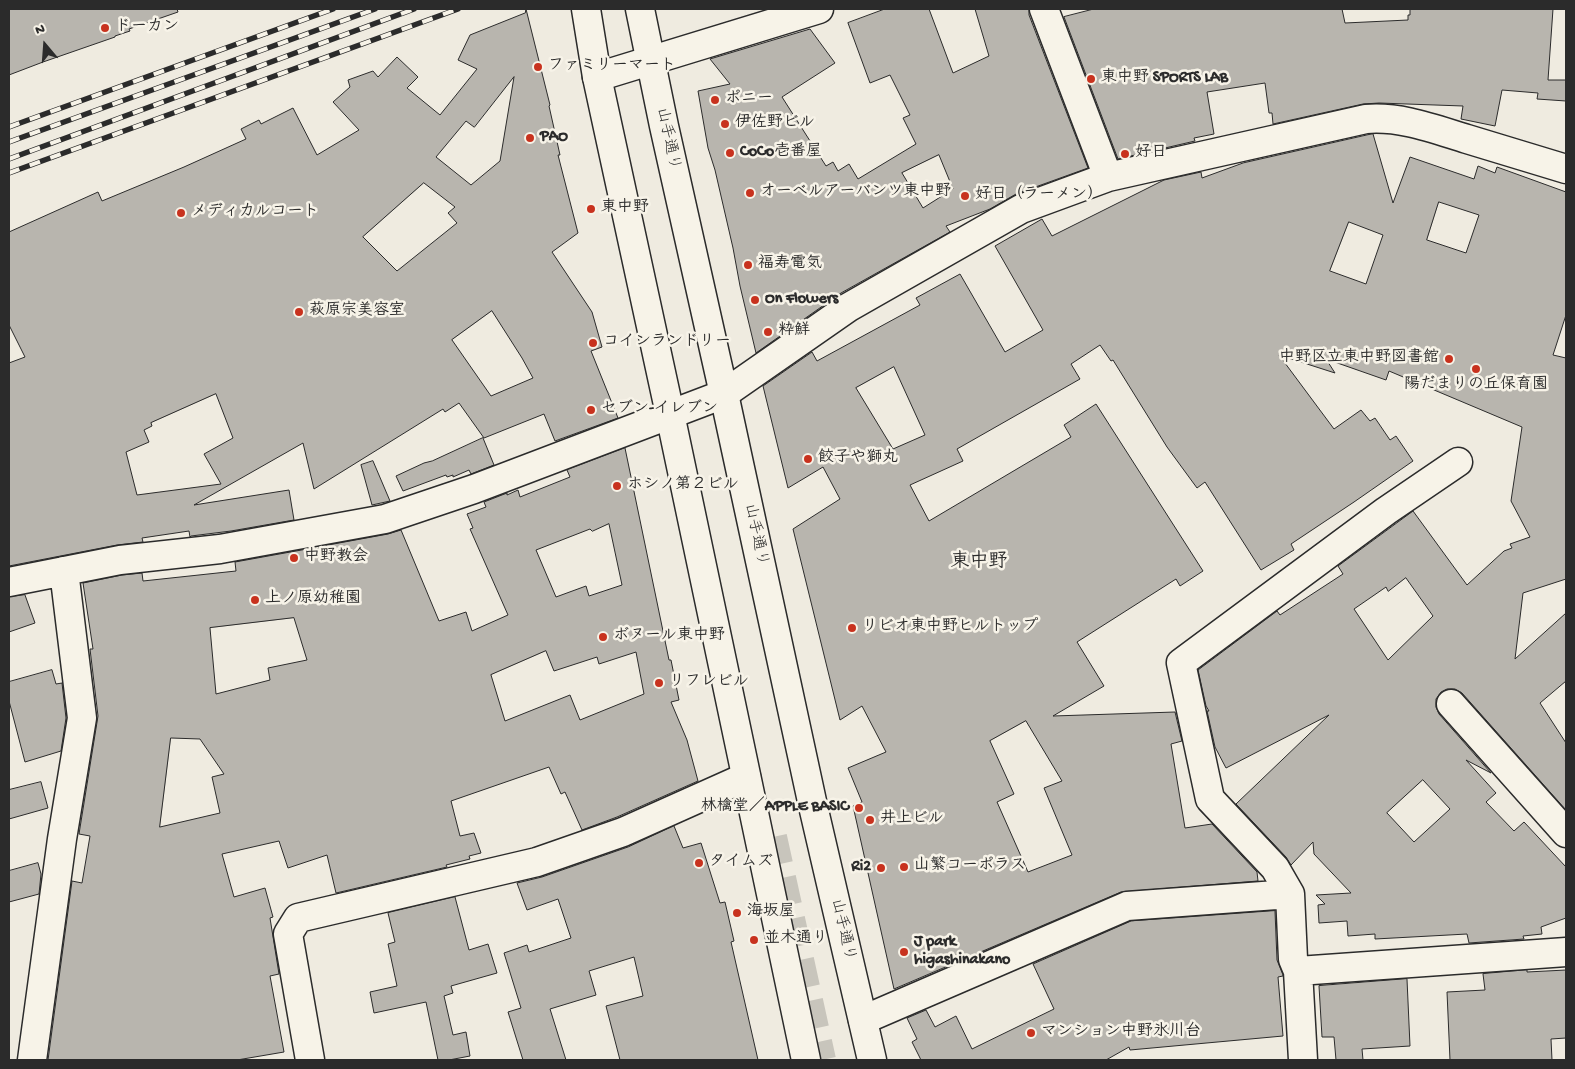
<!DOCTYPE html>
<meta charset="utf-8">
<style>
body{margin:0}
#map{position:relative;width:1575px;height:1069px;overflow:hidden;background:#efebe0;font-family:"Gochi Hand",sans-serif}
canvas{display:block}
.frame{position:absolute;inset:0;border:10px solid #2b2b2b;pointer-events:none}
.north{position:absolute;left:20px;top:20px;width:50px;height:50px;-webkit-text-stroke:4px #f7f3e8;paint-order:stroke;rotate:342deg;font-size:14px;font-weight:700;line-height:20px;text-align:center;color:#2b2b2b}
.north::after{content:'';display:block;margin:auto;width:18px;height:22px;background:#2b2b2b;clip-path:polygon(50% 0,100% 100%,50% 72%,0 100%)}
</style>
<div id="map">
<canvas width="1575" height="1069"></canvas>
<div class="frame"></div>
<div class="north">N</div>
</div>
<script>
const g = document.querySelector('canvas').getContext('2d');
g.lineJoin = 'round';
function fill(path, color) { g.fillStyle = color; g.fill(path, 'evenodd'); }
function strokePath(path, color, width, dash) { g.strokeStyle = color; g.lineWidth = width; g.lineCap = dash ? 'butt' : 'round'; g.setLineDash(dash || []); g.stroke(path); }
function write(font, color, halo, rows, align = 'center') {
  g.font = font + ' "Gochi Hand","Klee One",sans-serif'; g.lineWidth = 5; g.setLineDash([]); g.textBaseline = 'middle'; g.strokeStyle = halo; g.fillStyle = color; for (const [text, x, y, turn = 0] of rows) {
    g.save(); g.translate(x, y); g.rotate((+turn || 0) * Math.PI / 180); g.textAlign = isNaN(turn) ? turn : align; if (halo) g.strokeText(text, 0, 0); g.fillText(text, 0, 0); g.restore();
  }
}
const building = new Path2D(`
 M 9,9 L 177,9 L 178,12 L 129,29 L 130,31 L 115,36 L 115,37 L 43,62 L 9,75 Z
 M 526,9 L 550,105 L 549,106 L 560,155 L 558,155 L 578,233 L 552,252 L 592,312 L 602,347 L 591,351 L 618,418 L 555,441 L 544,414 L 484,438 L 459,403 L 445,412 L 443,409 L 314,489 L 303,443 L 194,505 L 289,490 L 294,520 L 231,531 L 191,536 L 190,537 L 189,531 L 142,538 L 143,542 L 117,545 L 9,566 L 9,363 L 25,357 L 9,325 L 9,232 L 98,192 L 102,201 L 184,167 L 246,139 L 241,129 L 259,120 L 261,124 L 293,108 L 317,155 L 359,130 L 333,102 L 350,87 L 348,80 L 373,71 L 378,77 L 397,57 L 418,77 L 407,88 L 440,115 L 477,69 L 458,60 L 470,35 L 525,13 ZM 514,77 L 500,161 L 471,185 L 436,157 L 466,121 L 474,127 ZM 424,183 L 455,207 L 448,213 L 457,223 L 397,271 L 363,237 ZM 492,311 L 522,358 L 533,378 L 491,396 L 452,340 ZM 216,394 L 233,438 L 204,454 L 221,484 L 137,495 L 126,452 L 149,442 L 144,430 L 152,426 L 151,423 Z
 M 885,9 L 929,9 L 953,73 L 989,56 L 975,9 L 1029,9 L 1029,15 L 1088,168 L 1016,194 L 990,209 L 946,226 L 950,232 L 841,293 L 756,353 L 740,286 L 733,248 L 715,170 L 708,148 L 698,91 L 730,84 L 710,59 L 810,29 L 835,63 L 782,97 L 826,166 L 833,162 L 838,171 L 849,164 L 858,179 L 916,144 L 903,118 L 910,115 L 890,75 L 870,83 L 848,23 ZM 939,155 L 953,189 L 923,208 L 902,173 Z
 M 1094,9 L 1342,9 L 1345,23 L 1408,20 L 1408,15 L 1410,15 L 1410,9 L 1553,9 L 1548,80 L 1566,80 L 1566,101 L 1537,99 L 1538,93 L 1502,90 L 1495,126 L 1461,119 L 1463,106 L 1379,103 L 1363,104 L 1273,124 L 1272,113 L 1269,113 L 1265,83 L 1207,92 L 1214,134 L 1194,138 L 1195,141 L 1118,159 L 1064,17 Z
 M 1373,134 L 1393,203 L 1410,157 L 1474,179 L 1478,166 L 1495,173 L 1497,167 L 1566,192 L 1566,315 L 1553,355 L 1566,358 L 1566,579 L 1523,593 L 1515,659 L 1566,613 L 1566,681 L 1540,703 L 1566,743 L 1566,810 L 1462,693 L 1455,689 L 1447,689 L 1441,692 L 1436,699 L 1436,707 L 1439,714 L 1491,773 L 1466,760 L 1496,793 L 1486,802 L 1514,831 L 1524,822 L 1566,867 L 1566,918 L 1541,927 L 1542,934 L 1523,936 L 1524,939 L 1469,943 L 1467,934 L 1375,939 L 1375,934 L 1348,936 L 1347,921 L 1319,923 L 1318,905 L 1325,904 L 1316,895 L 1351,893 L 1314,854 L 1313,842 L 1291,865 L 1286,857 L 1236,804 L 1329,715 L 1226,768 L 1215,747 L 1207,711 L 1209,711 L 1206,706 L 1198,670 L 1277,611 L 1280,615 L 1343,574 L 1338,566 L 1413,511 L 1467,585 L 1504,551 L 1512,548 L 1510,544 L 1530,537 L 1511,501 L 1522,427 L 1389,371 L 1386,380 L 1326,359 L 1335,373 L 1279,355 L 1334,429 L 1361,410 L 1370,421 L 1375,418 L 1390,440 L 1396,436 L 1413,461 L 1354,502 L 1291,544 L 1294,550 L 1261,570 L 1205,482 L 1197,488 L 1167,447 L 1113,360 L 1111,361 L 1100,345 L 1071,364 L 1080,379 L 957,449 L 963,461 L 910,485 L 929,521 L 1071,437 L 1064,425 L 1096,404 L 1203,571 L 1180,586 L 1176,579 L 1077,642 L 1104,686 L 1053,716 L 1175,712 L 1182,741 L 1171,744 L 1185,828 L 1212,824 L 1257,872 L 1258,881 L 1121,892 L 894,989 L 853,806 L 862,802 L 848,768 L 886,752 L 862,706 L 840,720 L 793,529 L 840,499 L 823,467 L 788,488 L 763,386 L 812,352 L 817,361 L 920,305 L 916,298 L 960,274 L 1005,352 L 1043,330 L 995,246 L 1042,219 L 1052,236 L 1164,180 L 1201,172 L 1202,178 L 1243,163 ZM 1439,202 L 1479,215 L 1466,253 L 1427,240 ZM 1349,222 L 1383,235 L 1366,284 L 1330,271 ZM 894,367 L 925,435 L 893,449 L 856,388 ZM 1406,578 L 1433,616 L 1388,660 L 1354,609 L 1386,587 L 1388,591 ZM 1026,721 L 1062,781 L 1044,788 L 1072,855 L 1028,872 L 997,802 L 1014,794 L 990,741 ZM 1423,780 L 1450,809 L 1414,842 L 1387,813 Z
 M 483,438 L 494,465 L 471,474 L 469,470 L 453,477 L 453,475 L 447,477 L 446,475 L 403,491 L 396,476 L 424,463 L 432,461 Z
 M 625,448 L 669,660 L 671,660 L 679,700 L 671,702 L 687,740 L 698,781 L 617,817 L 582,830 L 565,792 L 561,794 L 549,767 L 451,801 L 460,836 L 474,833 L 481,853 L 469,856 L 470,859 L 446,865 L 447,867 L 336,893 L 327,855 L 288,868 L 279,841 L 222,854 L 234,897 L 265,888 L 273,917 L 270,918 L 279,974 L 270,976 L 284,1052 L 237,1060 L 48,1060 L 72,881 L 82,883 L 90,836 L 79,834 L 98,716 L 90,649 L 93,649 L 83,583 L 122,575 L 142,573 L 143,581 L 236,571 L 235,562 L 307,549 L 307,552 L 328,545 L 388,534 L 401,530 L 439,621 L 466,612 L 472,631 L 508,615 L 470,529 L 473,528 L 467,514 L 486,507 L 484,502 L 507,493 L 507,495 L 518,490 L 520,497 L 570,477 L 567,470 ZM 609,524 L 622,585 L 589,596 L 586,586 L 556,597 L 536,550 L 590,529 L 592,531 ZM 294,618 L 307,660 L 268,668 L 270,680 L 216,694 L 210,628 ZM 546,651 L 554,671 L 597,657 L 599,664 L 636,652 L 644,694 L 580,720 L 570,695 L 505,721 L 491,675 ZM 171,738 L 200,739 L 224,774 L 212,777 L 220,813 L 160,827 Z
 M 373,461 L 390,501 L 372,505 L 361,465 Z
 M 25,595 L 35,623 L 9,632 L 9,597 Z
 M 52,670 L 56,684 L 62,683 L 66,718 L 61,751 L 25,762 L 9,701 L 9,682 Z
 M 41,782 L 48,808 L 9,819 L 9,790 Z
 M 674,826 L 683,848 L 701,843 L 720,903 L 725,902 L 734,941 L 731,942 L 758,1060 L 620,1060 L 606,1006 L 643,996 L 634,957 L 589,971 L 596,995 L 550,1009 L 566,1060 L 523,1060 L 508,1012 L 521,1008 L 504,953 L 527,945 L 529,952 L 571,938 L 558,899 L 527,910 L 517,883 L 542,877 L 628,847 Z
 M 38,863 L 41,874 L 39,894 L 9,902 L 9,871 Z
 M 455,897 L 469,950 L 488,944 L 497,973 L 451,986 L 453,993 L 444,996 L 453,1035 L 466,1032 L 470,1056 L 449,1060 L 438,1060 L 426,1002 L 374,1013 L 370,992 L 397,986 L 388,944 L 395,942 L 388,913 Z
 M 1275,911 L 1277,960 L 1283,975 L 1283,976 L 1278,977 L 1283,1036 L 1130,1050 L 1129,1047 L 1106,1060 L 921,1060 L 912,1042 L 917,1039 L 907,1018 L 926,1010 L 935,1027 L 956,1016 L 972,1049 L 1054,1009 L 1033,964 L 1131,921 Z
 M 1527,970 L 1527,972 L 1566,970 L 1566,1038 L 1551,1039 L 1552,1060 L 1450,1060 L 1447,992 L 1485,990 L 1483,974 Z
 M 1407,979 L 1410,1046 L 1362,1049 L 1363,1060 L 1336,1060 L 1334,1037 L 1322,1037 L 1319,986 Z`);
const highwayTunnel = new Path2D(`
 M 773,837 L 822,1060`);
const minor = new Path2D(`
 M 1044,9 L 1108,177
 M 597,77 L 819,9
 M 9,582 L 120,560 L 220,549 L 385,519 L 474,489 L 724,394 L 849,307 L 1021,209 L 1108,177 L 1366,119 C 1401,116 1434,129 1467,139 C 1500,149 1533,159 1566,169
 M 1451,704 L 1566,833
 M 1298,971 L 1566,952
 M 863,1020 L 1127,906 L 1290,894
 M 32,1060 L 62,839 L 82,718 L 64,571
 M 310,1060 L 288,934 L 298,918 L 537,862 L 623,832 L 746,777
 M 1303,1060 L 1298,971 L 1293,959 L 1290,894 L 1275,868 L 1210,799 L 1181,663 L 1386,511 L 1458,462`);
const major = new Path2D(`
 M 586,9 L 597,77 L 670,414 L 806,1060
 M 640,9 L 664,126 L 724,394 L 813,806 L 872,1060`);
const rail = new Path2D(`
 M 9,127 L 333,9
 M 9,142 L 375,9
 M 9,159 L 414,9
 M 9,173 L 458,9`);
const markers = [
 [105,28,5,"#c8321e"],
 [538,67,5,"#c8321e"],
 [1091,79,5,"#c8321e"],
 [715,100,5,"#c8321e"],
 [725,124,5,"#c8321e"],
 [530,138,5,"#c8321e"],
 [730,153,5,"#c8321e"],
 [1125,154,5,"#c8321e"],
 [750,193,5,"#c8321e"],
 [965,196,5,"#c8321e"],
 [591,209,5,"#c8321e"],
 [181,213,5,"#c8321e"],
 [748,265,5,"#c8321e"],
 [755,300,5,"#c8321e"],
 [299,312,5,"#c8321e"],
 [768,332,5,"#c8321e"],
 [593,343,5,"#c8321e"],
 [1449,359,5,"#c8321e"],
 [1476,369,5,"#c8321e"],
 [591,410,5,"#c8321e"],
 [808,459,5,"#c8321e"],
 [617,486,5,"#c8321e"],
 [294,558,5,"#c8321e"],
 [255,600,5,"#c8321e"],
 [852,628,5,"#c8321e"],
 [603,637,5,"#c8321e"],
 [659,683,5,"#c8321e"],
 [859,808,5,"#c8321e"],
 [870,820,5,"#c8321e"],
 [699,863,5,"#c8321e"],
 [904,867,5,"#c8321e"],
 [881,868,5,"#c8321e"],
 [737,913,5,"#c8321e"],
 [754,940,5,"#c8321e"],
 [904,952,5,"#c8321e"],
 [1031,1033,5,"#c8321e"]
];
const poiNames = [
 ["ドーカン",115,28],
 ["ファミリーマート",548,67],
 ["東中野 SPORTS LAB",1101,79],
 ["ポニー",725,100],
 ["伊佐野ビル",735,124],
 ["PAO",540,138],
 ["CoCo壱番屋",740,153],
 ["好日",1135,154],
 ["オーベルアーバンツ東中野",760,193],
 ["好日（ラーメン）",975,196],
 ["東中野",601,209],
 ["メディカルコート",191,213],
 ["福寿電気",758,265],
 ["On Flowers",765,300],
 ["萩原宗美容室",309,312],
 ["粋鮮",778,332],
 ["コインランドリー",603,343],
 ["中野区立東中野図書館",1439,359,"right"],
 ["陽だまりの丘保育園",1476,386,"center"],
 ["セブン-イレブン",601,410],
 ["餃子や獅丸",818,459],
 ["ホシノ第２ビル",627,486],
 ["中野教会",304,558],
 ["上ノ原幼稚園",265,600],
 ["リビオ東中野ヒルトップ",862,628],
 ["ボヌール東中野",613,637],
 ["リフレビル",669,683],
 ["林檎堂／APPLE BASIC",849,808,"right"],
 ["井上ビル",880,820],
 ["タイムズ",709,863],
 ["山繁コーポラス",914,867],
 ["Ri2",871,868,"right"],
 ["海坂屋",747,913],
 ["並木通り",764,940],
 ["J park",914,943],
 ["higashinakano",914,961],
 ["マンション中野氷川台",1041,1033]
];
const streetNames = [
 ["山手通り",667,139,78],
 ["山手通り",755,535,78],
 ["山手通り",842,930,77]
];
const quarterNames = [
 ["東中野",979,563]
];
fill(building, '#b8b5ae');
strokePath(building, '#2b2b2b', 1);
strokePath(highwayTunnel, '#c8c5bc', 28, [28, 14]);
strokePath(minor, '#2b2b2b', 31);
strokePath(major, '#2b2b2b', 31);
strokePath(minor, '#f7f3e8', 28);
strokePath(major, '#f7f3e8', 28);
strokePath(rail, '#2b2b2b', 5.5);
strokePath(rail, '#f7f3e8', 4, [11]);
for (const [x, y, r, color] of markers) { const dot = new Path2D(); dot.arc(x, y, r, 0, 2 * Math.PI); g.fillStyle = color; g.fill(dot); strokePath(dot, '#f7f3e8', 2); }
write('bold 16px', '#2b2b2b', '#f7f3e8', poiNames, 'left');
write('16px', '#2b2b2b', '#f7f3e8', streetNames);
write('bold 19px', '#2b2b2b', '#f7f3e8', quarterNames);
</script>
